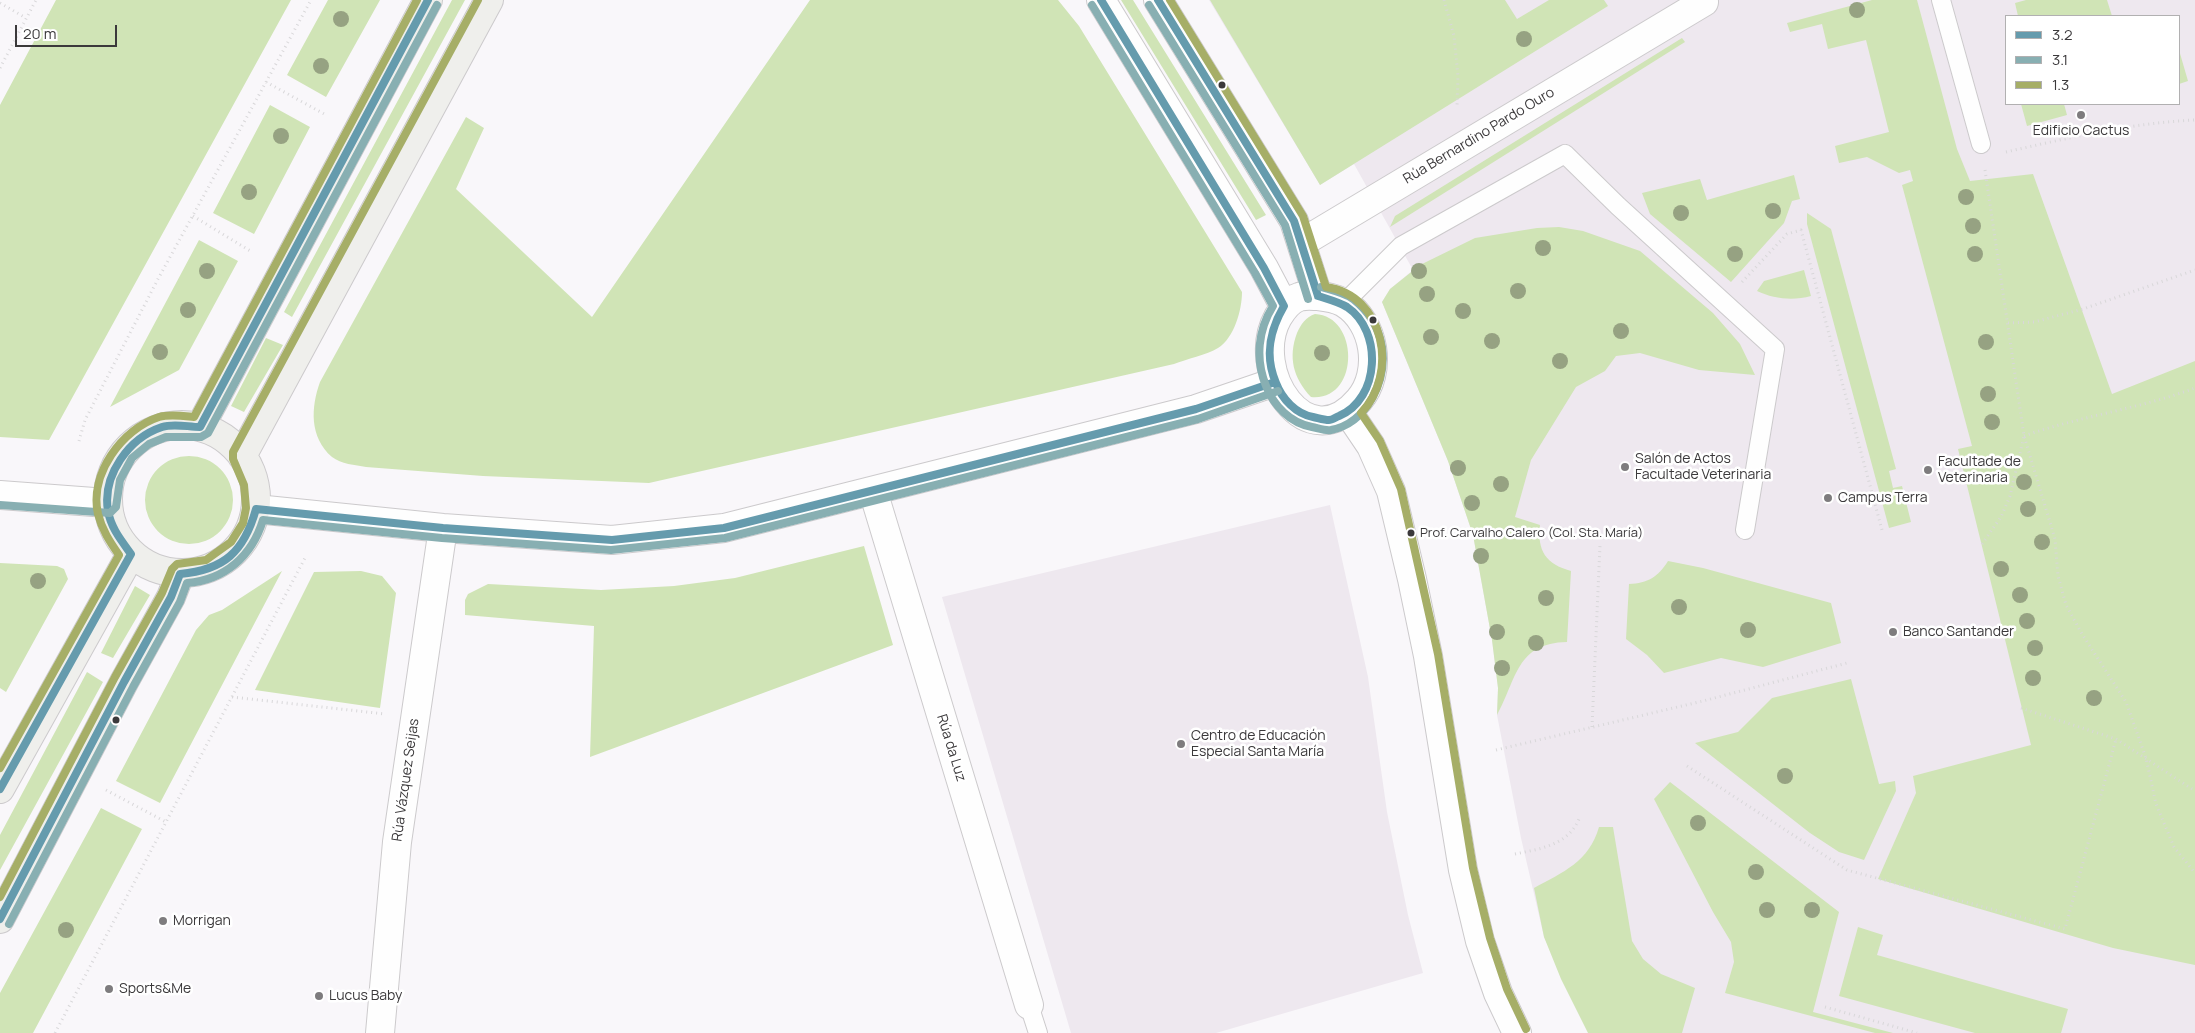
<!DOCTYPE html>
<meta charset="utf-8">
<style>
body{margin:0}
#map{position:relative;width:2195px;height:1033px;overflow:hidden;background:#f9f7fa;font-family:Manrope,sans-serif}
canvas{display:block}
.legend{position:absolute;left:2005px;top:15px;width:175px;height:90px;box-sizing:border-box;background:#fff;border:1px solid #b1b0b1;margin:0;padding:6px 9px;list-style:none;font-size:15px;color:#3b393b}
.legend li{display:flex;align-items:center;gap:10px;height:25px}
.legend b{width:25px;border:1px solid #b1b0b1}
.scale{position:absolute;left:15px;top:25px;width:102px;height:22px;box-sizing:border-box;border:2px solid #3b393b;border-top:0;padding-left:6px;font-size:15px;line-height:18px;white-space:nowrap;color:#3b393b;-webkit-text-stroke:4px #fff;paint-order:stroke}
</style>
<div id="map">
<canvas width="2195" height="1033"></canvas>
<ul class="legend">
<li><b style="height:6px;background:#659bad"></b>3.2</li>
<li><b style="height:6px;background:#88afb2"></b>3.1</li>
<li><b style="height:6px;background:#a6ae67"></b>1.3</li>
</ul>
<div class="scale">20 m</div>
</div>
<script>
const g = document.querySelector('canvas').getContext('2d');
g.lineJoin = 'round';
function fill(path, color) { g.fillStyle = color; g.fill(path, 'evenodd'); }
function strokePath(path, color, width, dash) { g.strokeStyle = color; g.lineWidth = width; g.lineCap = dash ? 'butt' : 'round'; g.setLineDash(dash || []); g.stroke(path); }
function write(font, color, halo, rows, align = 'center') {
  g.font = font + ' Manrope,sans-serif'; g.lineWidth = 5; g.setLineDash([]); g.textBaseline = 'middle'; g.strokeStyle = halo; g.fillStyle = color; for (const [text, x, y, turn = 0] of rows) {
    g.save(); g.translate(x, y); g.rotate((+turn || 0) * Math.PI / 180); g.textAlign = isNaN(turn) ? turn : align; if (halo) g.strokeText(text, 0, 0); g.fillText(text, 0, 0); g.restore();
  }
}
const built = new Path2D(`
 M 1209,0 L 2195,0 L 2195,1033 L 1590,1033 L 1544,937 L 1521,838 L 1497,715 L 1498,688 L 1492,640 L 1473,535 L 1448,461 L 1382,302 L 1390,289 L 1413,270 L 1354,164 L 1320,185 ZM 2006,16 L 2179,16 L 2179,104 L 2006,104 Z
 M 1330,505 L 1368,677 L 1387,812 L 1408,915 L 1423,973 L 1216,1033 L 1071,1033 L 942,597 Z`);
const green = new Path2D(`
 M 56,0 L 291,0 L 49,440 L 0,437 L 0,105 Z
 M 328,0 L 380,0 L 326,97 L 287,75 Z
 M 452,0 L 465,0 L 292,317 L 284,312 Z
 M 810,0 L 1058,0 L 1079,26 L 1242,292 C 1242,310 1234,338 1218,348 C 1207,355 1186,359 1174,364 L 649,483 L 483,476 L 366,467 C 355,465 341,464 332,457 C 309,437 311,407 320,382 L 466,117 L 484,128 L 456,189 L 592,317 Z
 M 1121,0 L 1133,0 L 1266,215 L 1256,220 Z
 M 1210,0 L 1505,0 L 1517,19 L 1549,0 L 1604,0 L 1608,6 L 1320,185 Z
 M 1872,0 L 1917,0 L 1957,149 L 1970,181 L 2033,174 L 2112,394 L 2195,361 L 2195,965 L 2113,948 L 1878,879 L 1916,793 L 1913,776 L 2031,745 L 1958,449 L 1972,446 L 1902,185 L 1913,181 L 1910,170 L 1899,173 L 1867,157 L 1839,163 L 1835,146 L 1889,132 L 1866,40 L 1828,49 L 1822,24 L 1790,32 L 1787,23 Z
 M 2026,0 L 2107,0 L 2112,16 L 2018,16 L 2015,3 Z
 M 1682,38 L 1685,42 L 1390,227 L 1395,216 Z
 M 2179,50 L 2188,81 L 2179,84 Z
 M 2021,104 L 2064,104 L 2067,115 L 2027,126 Z
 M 270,105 L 310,127 L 254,234 L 213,213 Z
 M 1794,175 L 1800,199 L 1792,201 L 1784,223 L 1731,282 L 1650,214 L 1642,193 L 1700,179 L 1707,200 Z
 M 1807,213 L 1831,229 L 1896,469 L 1889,471 L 1893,488 L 1902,486 L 1911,522 L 1889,528 L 1807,224 Z
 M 1559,227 L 1583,231 L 1640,251 L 1713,313 L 1740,344 L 1755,375 L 1699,370 L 1640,353 L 1616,356 L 1605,371 L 1576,387 L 1531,460 L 1515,517 L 1540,525 C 1537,551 1546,564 1571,571 L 1567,642 C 1516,643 1517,679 1497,715 L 1498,688 L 1492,640 L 1473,535 L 1448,461 L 1382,302 L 1390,289 L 1420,265 L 1475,238 L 1537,228 Z
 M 199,240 L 238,261 L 179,370 L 110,407 Z
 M 1804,270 L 1811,296 C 1793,301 1774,299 1757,291 L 1764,281 Z
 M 1315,314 C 1360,316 1360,402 1311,397 C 1293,378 1288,357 1297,333 C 1301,324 1306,317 1315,314 Z
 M 266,338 L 283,345 L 244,412 L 231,406 Z
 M145 500a44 44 0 1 1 88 0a44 44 0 1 1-88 0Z
 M 864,546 L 893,645 L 590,757 L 594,626 L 465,615 L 465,600 L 468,594 L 488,584 L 601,590 L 674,586 L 735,578 Z
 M 1668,561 L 1703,568 L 1831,603 L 1841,643 L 1763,667 L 1721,658 L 1664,673 L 1647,655 L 1626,639 L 1629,584 C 1648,583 1658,577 1668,561 Z
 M 0,563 L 57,566 L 64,569 L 68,579 L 6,692 L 0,688 Z
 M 282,571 L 160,803 L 116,781 L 196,630 L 209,615 L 222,610 Z
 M 361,571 L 382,576 L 396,593 L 380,708 L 255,690 L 314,572 Z
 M 135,586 L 150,595 L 113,658 L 101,653 Z
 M 87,672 L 103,682 L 0,870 L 0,835 Z
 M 1851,679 L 1879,784 L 1895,781 L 1896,791 L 1864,860 L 1839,852 L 1810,833 L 1695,743 L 1738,732 L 1772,698 Z
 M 1670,782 L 1839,912 L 1813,1012 L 1893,1033 L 1875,1033 L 1725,993 L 1734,962 L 1731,942 L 1713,912 L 1654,799 Z
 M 101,808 L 142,829 L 33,1033 L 0,1033 L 0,993 Z
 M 1599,827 L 1613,827 L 1632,941 L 1643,959 L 1661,974 L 1695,988 L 1682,1033 L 1588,1033 L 1561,979 L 1544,937 L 1534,888 C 1563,872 1589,862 1599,827 Z
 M 1858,927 L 1883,935 L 1877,955 L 2068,1009 L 2061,1033 L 1975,1033 L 1839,996 Z`);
const path = new Path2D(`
 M 1444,0 L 1454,36 L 1458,76 L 1457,107
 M 0,3 L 26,18
 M 0,68 L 36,0
 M 266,82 L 326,115
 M 2006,152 C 2068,138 2131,123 2195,120
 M 1985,170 L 2024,436 L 2055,539 L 2058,576 L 2066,605 L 2082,634 L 2126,702 L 2146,758 L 2156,804 L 2174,847 L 2195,873
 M 193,216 L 252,252
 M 1742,282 L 1787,234 L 1801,230 L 1882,530
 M 2008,323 L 2034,322 L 2083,309 L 2195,270
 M 2024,436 C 2080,416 2139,409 2195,388
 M 79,441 L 85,420 L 158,279 L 311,0
 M 1982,544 L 2001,517 L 2010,496 L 2024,436
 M 232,697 L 385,714
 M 2021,708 L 2116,739 L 2195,791
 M 1592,727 L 1600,545
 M 1496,750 L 1703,701 L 1847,663
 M 1687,766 L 1847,870 L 2065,929 L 2116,739
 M 106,790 L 166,822
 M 1515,854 C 1540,849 1568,845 1579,819
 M 1825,1007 L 1917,1033
 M 55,1033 L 306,556`);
const lane = new Path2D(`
 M 1941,0 L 1981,144
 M 1344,303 L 1401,246 L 1565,154 L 1618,206 L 1775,349 L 1745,530
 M 1029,1005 L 1038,1033`);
const street = new Path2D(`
 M 1101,0 L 1264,268 L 1284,306
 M 1158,0 L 1294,221 L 1318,296
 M 1303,242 L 1704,2
 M 1318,296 C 1327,297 1336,298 1344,303 C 1375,322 1383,372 1359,400 C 1307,461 1248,371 1278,317 C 1283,309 1289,300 1299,297 C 1305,295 1313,296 1318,296 Z
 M 1348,412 L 1371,446 L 1391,491 L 1412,579 L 1428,656 L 1463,870 L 1480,941 L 1498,993 L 1517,1033
 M 873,491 L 1029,1005
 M 0,495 L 107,503
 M 256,509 L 443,528 L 612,540 L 724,528 L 1196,409 L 1275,382
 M 380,1033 L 397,842 L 443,528`);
const secondary = new Path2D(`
 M108 499a74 74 0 1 1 148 0a74 74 0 1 1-148 0Z
 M 200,427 L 428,0
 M 242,456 L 489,0
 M 0,789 L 131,554
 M 0,919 L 124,682 L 171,597 L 180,574`);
const bus1 = new Path2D(`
 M 1101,0 L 1264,268 L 1284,306 C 1270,330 1264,355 1276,383 C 1282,399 1296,414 1313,417 C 1318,418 1324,420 1329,420 C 1332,420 1336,417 1339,416 C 1380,399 1383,331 1347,307 C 1339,302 1327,299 1318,296
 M 1158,0 L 1294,221 L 1318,296
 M 0,789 L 131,554 C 121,540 111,528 108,511 C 102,475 129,438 162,427 C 174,423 188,427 200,427 L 428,0
 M 0,919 L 124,682 L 171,597 L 180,574 C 224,570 244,552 256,509 L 443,528 L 612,540 L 724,528 L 1196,409 L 1275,382`);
const bus2 = new Path2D(`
 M 1092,5 L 1255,273 L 1273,306 C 1258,330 1255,359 1266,386 C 1274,406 1290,423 1312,427 C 1318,428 1325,431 1331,430 C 1367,423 1387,381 1382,347 C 1379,328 1368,311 1353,299 C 1345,293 1331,290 1321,287
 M 1149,5 L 1285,225 L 1308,299
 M 0,505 L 110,513 L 116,507 L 120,480 L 132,458 L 149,444 L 166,437 L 201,437 L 208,433 L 437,5
 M 9,924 L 133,687 L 180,602 L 187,583 C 225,580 252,556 263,520 L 442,538 L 611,550 L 725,538 L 1198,419 L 1278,391`);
const bus3 = new Path2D(`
 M 1170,0 L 1303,216 L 1326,287 C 1385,295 1399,374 1361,413 L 1380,441 L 1401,489 L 1438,654 L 1473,868 L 1490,938 L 1507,989 L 1526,1029
 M 0,768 L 119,555 C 110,542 102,530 98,514 C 89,474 122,429 159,417 C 170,414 183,416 194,417 L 417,0
 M 0,897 L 115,677 L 162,593 L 172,569 L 177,564 L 206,560 L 231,542 L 243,523 L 246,508 L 244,485 L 233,459 L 233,452 L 478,0`);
const trees = [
 [1857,10],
 [341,19],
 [1524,39],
 [321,66],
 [281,136],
 [249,192],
 [1966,197],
 [1773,211],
 [1681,213],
 [1973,226],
 [1543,248],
 [1735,254],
 [1975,254],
 [207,271],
 [1419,271],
 [1518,291],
 [1427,294],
 [188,310],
 [1463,311],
 [1621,331],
 [1431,337],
 [1492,341],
 [1986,342],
 [160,352],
 [1322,353],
 [1560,361],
 [1988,394],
 [1992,422],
 [1458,468],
 [2024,482],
 [1501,484],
 [1472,503],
 [2028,509],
 [2042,542],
 [1481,556],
 [2001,569],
 [38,581],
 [2020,595],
 [1546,598],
 [1679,607],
 [2027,621],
 [1748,630],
 [1497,632],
 [1536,643],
 [2035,648],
 [1502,668],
 [2033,678],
 [2094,698],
 [1785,776],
 [1698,823],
 [1756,872],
 [1767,910],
 [1812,910],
 [66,930]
];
const markers = [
 [1222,85,4.5,"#3b393b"],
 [2081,115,5,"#7e7c7e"],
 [1373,320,4.5,"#3b393b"],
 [1625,467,5,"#7e7c7e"],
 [1928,470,5,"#7e7c7e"],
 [1828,498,5,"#7e7c7e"],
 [1411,533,4.5,"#3b393b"],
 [1893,632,5,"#7e7c7e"],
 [116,720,4.5,"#3b393b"],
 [1181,744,5,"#7e7c7e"],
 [163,921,5,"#7e7c7e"],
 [109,989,5,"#7e7c7e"],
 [319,996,5,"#7e7c7e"]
];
const busNames = [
 ["Prof. Carvalho Calero (Col. Sta. María)",1420,533]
];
const poiNames = [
 ["Edificio Cactus",2081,131,"center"],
 ["Salón de Actos",1635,459],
 ["Facultade Veterinaria",1635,475],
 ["Facultade de",1938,462],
 ["Veterinaria",1938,478],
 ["Campus Terra",1838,498],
 ["Banco Santander",1903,632],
 ["Centro de Educación",1191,736],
 ["Especial Santa María",1191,752],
 ["Morrigan",173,921],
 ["Sports&Me",119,989],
 ["Lucus Baby",329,996]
];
const streetNames = [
 ["Rúa Bernardino Pardo Ouro",1479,136,-31],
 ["Rúa da Luz",951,748,73],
 ["Rúa Vázquez Seijas",406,780,-82]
];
fill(built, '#eee8ef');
fill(green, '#d0e4b6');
strokePath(lane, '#cccacc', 20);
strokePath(street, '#cccacc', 30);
strokePath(secondary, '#cccacc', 30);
strokePath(path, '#d8d7d9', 3, [1, 4]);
strokePath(lane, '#fefefe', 18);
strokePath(street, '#fefefe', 28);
strokePath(secondary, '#efefec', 28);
strokePath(bus1, '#659bad', 8);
strokePath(bus2, '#88afb2', 8);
strokePath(bus3, '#a6ae67', 8);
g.fillStyle = '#96a282';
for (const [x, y] of trees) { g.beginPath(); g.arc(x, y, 8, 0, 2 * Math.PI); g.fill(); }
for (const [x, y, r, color] of markers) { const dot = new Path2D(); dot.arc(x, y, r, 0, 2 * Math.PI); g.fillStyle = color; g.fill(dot); strokePath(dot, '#fff', 2); }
write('13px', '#3b393b', '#fff', busNames, 'left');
write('14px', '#3b393b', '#fff', poiNames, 'left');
write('14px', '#3b393b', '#fff', streetNames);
</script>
